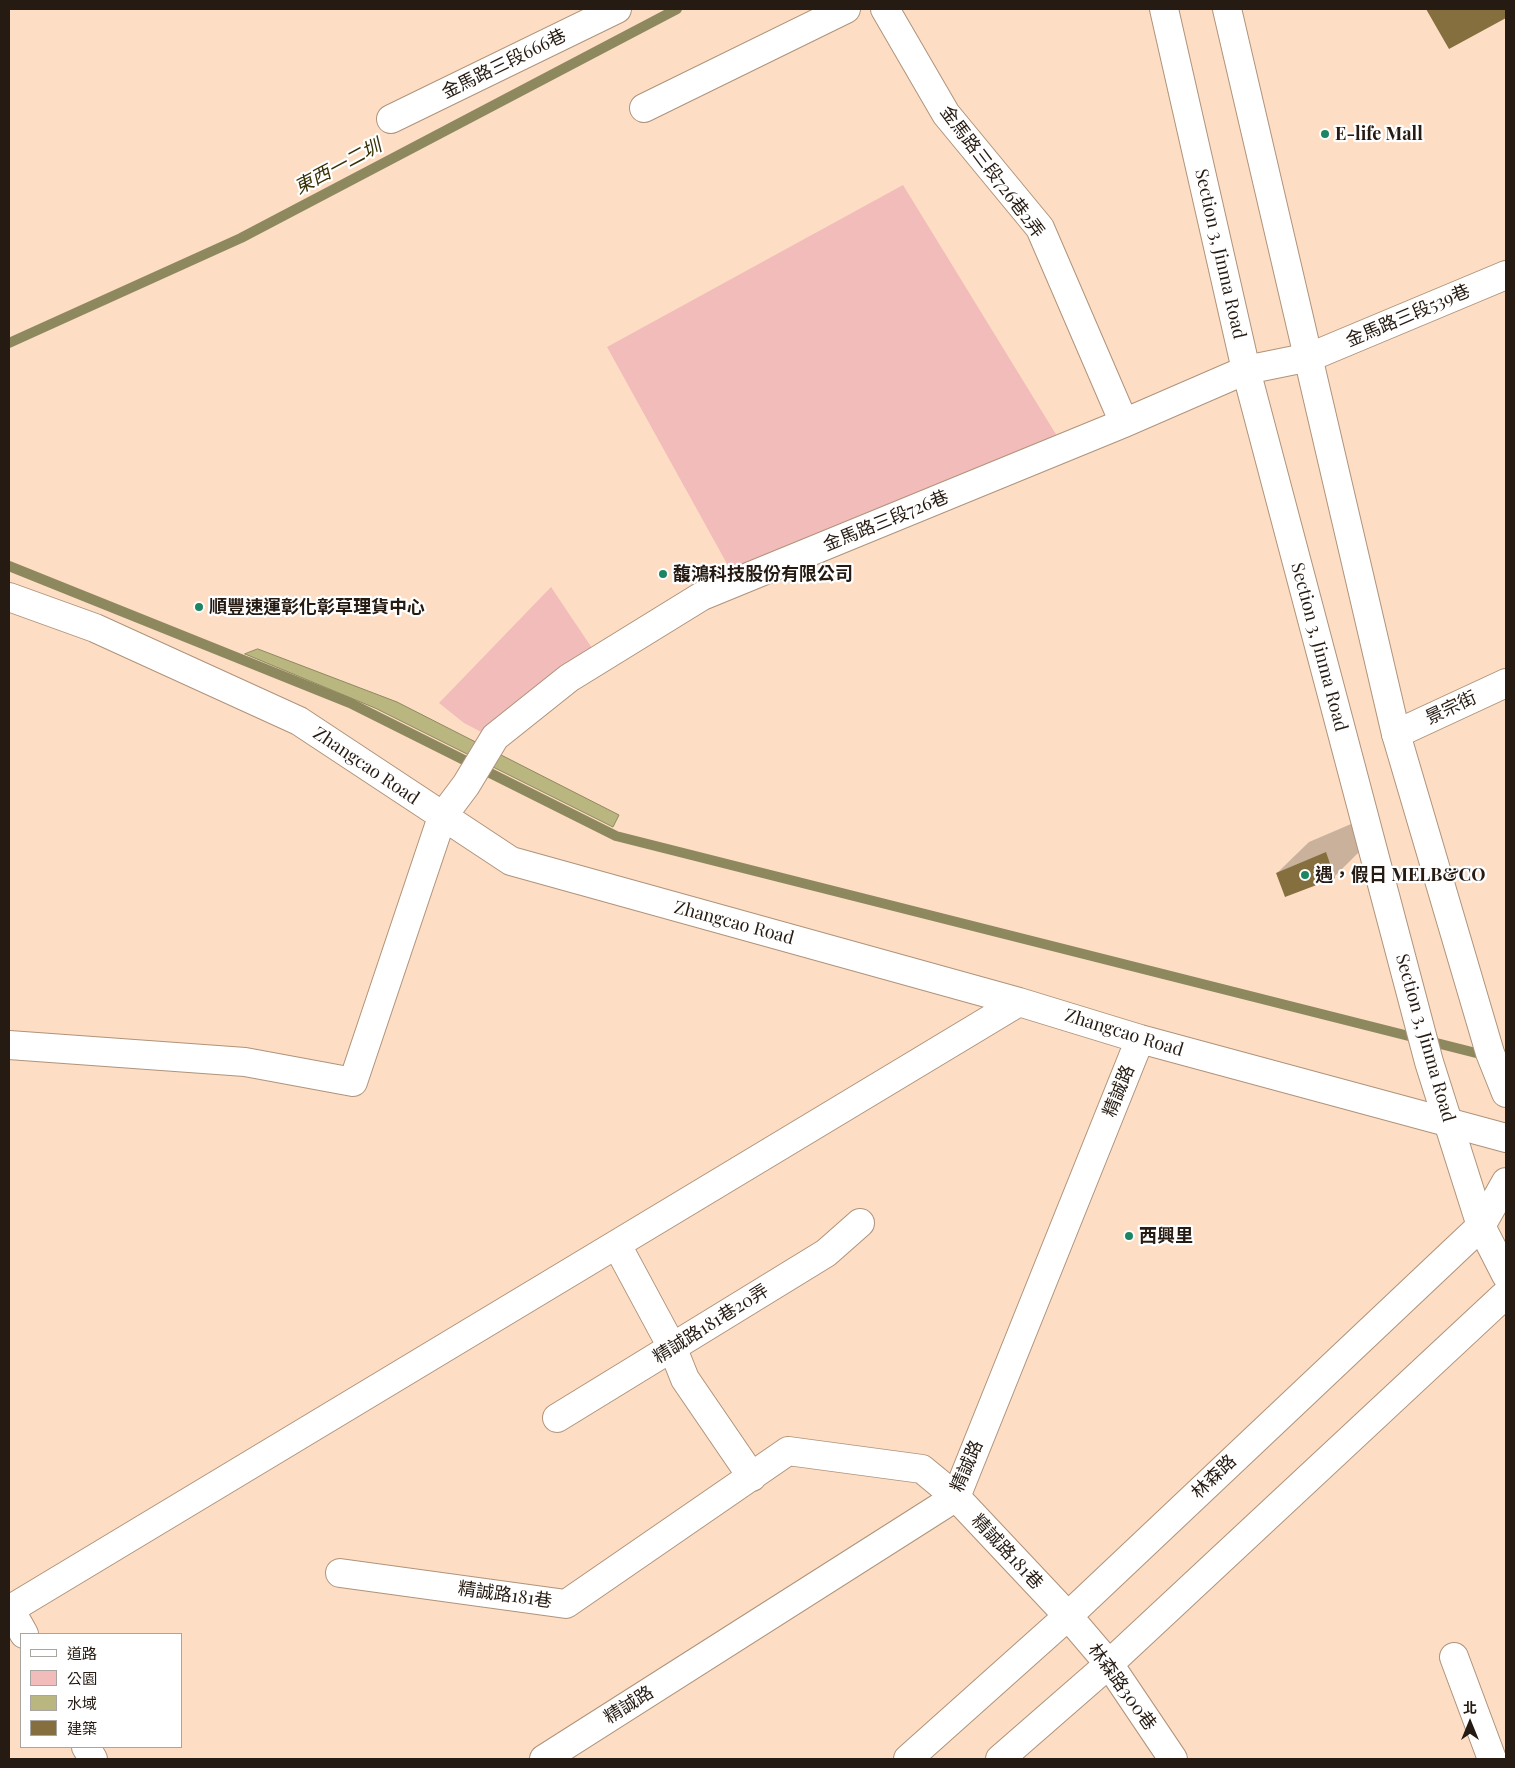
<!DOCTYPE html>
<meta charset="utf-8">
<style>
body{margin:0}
#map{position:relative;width:1515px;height:1768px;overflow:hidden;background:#fddec4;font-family:"Playfair Display","Noto Sans TC",serif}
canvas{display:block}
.frame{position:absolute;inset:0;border:10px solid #261b12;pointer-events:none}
.legend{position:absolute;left:20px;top:1633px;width:162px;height:115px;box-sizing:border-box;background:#fff;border:1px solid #a8a4a0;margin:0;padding:6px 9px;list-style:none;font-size:15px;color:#261b12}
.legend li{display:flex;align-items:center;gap:10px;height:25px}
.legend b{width:25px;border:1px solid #a8a4a0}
.north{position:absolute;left:1445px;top:1698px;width:50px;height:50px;-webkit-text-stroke:4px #fff;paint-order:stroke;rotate:0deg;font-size:14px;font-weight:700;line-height:20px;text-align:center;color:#261b12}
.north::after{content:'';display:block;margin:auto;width:18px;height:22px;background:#261b12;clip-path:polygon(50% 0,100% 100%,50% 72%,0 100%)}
</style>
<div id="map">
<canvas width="1515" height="1768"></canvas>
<div class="frame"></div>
<ul class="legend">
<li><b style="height:6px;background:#fff"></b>道路</li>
<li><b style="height:14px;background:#f1bcb9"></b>公園</li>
<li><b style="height:14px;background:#bab680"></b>水域</li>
<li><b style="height:14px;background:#866f3f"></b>建築</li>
</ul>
<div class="north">北</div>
</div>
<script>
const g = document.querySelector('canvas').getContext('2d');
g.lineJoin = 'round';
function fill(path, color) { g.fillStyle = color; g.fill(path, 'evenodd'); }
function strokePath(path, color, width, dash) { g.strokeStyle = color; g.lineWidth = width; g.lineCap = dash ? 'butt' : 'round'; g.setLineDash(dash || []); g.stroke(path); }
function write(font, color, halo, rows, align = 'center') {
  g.font = font + ' "Playfair Display","Noto Sans TC",serif'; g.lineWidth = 4.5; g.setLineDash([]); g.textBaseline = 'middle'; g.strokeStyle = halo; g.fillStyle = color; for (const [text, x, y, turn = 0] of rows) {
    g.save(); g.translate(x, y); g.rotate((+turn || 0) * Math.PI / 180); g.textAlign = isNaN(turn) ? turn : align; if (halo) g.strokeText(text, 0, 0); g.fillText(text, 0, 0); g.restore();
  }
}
const green = new Path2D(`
 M 903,185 L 1057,436 L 731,571 L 607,347 Z
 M 551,587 L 592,648 L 487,735 L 464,723 L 439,703 Z`);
const water = new Path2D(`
 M 258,649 L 397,702 L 619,815 L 613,827 L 375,708 L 245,654 Z`);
const shadow = new Path2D(`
 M 1428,9 L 1506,9 L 1506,16 L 1449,47 Z
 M 1358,821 L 1365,846 L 1334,877 L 1277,873 L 1309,842 Z`);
const stream = new Path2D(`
 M 9,343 L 241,238 L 677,9
 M 9,566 L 350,703 L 616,836 L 1488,1056`);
const building = new Path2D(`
 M 1426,9 L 1506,9 L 1506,18 L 1449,49 Z
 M 1326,852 L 1335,878 L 1285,897 L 1276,873 Z`);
const minor = new Path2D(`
 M 885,9 L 946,114 L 1040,228 L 1124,423
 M 644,108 L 846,9
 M 391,119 L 617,9
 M 9,597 L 95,628 L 299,721 L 511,861 L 1019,1002 L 1140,1039 L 1506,1138
 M 1396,734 L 1506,683
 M 9,1045 L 245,1062 L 353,1082 L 442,817 L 466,785 L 495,737 L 569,678 L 702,596 L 1124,423 L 1246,370 L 1310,357 L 1506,275
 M 617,1245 L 673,1349 L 685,1379 L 752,1477
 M 557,1418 L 826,1253 L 860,1223
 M 340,1573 L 566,1604 L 788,1451 L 922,1469 L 956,1497 L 1068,1616 L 1109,1664 L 1173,1759
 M 10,1609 L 24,1634
 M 9,1610 L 1019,1002
 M 1454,1657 L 1492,1759
 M 86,1747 L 93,1759
 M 544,1759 L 956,1497 L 1140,1039
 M 908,1759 L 1068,1616 L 1481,1226 L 1506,1182
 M 1000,1759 L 1109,1664 L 1506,1294`);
const major = new Path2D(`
 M 1164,9 L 1246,370 L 1429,1062 L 1481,1226 L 1506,1275
 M 1227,9 L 1396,734 L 1490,1053 L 1506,1093`);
const markers = [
 [1325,134,5,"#1c8662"],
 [663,574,5,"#1c8662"],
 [199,607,5,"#1c8662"],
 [1305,875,5,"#1c8662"],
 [1129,1236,5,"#1c8662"]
];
const streetNames = [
 ["金馬路三段666巷",504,64,-26],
 ["金馬路三段726巷2弄",992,172,53],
 ["Section 3, Jinma Road",1220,254,77],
 ["金馬路三段539巷",1408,316,-23],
 ["金馬路三段726巷",886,521,-22],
 ["Section 3, Jinma Road",1319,647,75],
 ["景宗街",1451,708,-25],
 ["Zhangcao Road",366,766,34],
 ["Zhangcao Road",734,923,15],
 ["Zhangcao Road",1124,1033,17],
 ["Section 3, Jinma Road",1425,1038,74],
 ["精誠路",1119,1091,-68],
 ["精誠路181巷20弄",711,1324,-32],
 ["精誠路",967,1466,-67],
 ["林森路",1214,1477,-44],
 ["精誠路181巷",1007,1552,47],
 ["精誠路181巷",505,1595,8],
 ["林森路300巷",1122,1687,54],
 ["精誠路",629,1705,-32]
];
const poiNames = [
 ["E-life Mall",1335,134],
 ["馥鴻科技股份有限公司",673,574],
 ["順豐速運彰化彰草理貨中心",209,607],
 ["遇，假日 MELB&CO",1315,875],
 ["西興里",1139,1236]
];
const waterNames = [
 ["東西一二圳",338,167,-28]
];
fill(green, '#f1bcb9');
fill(water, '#bab680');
strokePath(water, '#8e885f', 1);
fill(shadow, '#0003');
strokePath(stream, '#8e885f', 10);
fill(building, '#866f3f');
strokePath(minor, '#af937a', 30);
strokePath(major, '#af937a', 30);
strokePath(minor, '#fff', 28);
strokePath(major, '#fff', 28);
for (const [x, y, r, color] of markers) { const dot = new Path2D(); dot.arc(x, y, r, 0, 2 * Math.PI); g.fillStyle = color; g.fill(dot); strokePath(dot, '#fff', 2); }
write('18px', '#261b12', '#fff', streetNames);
write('bold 18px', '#261b12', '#fff', poiNames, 'left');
write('italic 19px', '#373307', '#fff', waterNames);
</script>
